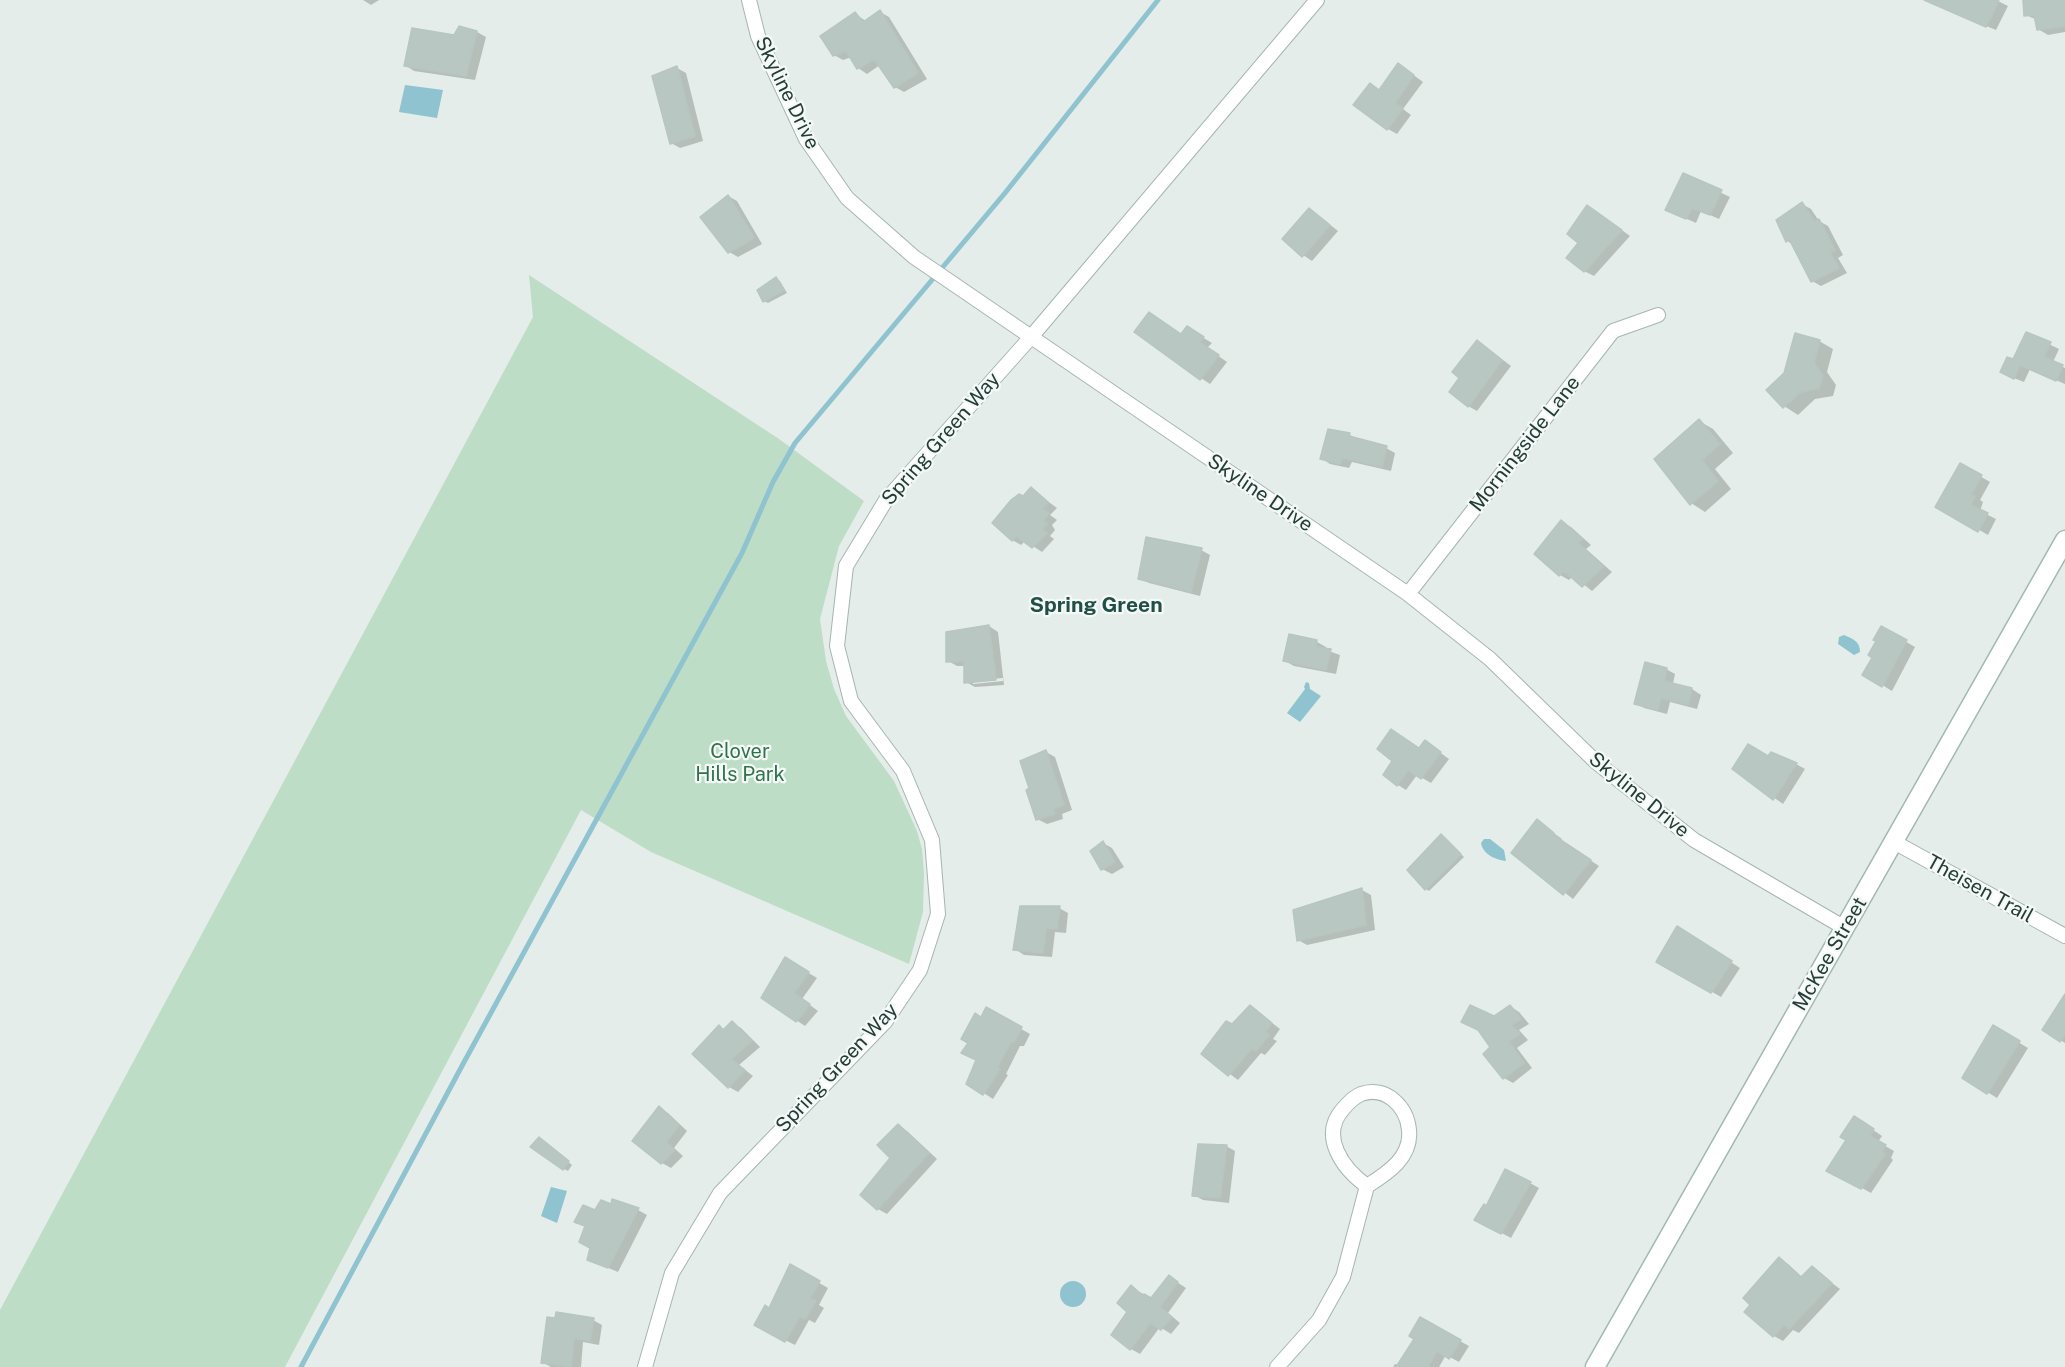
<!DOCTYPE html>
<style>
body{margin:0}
canvas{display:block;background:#e4ede9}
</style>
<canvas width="2065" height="1367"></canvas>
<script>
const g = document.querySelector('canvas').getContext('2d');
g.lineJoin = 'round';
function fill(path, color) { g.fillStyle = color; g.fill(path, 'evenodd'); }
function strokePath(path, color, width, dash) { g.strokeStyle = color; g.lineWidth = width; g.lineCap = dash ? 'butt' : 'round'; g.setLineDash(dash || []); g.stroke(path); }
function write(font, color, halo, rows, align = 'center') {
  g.font = font + ' "Public Sans",sans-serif'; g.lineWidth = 4.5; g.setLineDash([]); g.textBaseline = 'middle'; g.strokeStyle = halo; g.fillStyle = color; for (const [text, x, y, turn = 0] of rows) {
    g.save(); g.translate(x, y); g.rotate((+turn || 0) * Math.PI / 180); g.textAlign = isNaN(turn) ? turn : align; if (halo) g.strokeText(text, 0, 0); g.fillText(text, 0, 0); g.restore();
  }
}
const green = new Path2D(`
 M 529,275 L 779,439 L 864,501 L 839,546 L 820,619 L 826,661 L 834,689 L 846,716 L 894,781 L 917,831 L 922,849 L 924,873 L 923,912 L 909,964 L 651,852 L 581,810 L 285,1367 L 0,1367 L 0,1310 L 533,317 Z`);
const water = new Path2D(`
 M 405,85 L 443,90 L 437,118 L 399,112 Z
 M 1844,635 C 1853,639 1860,641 1860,652 L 1854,655 L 1838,644 L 1839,637 Z
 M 1306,682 L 1309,683 L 1310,689 L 1321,696 L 1300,722 L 1287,713 L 1305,689 L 1304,687 Z
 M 1484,839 L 1490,839 L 1504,850 L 1506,861 C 1497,860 1483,855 1481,843 Z
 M 551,1187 L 567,1191 L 557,1223 L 541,1216 Z
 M1060 1294a13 13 0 1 1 26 0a13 13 0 1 1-26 0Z`);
const shadow = new Path2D(`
 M 363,0 L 379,0 L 371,5 Z
 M 1943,0 L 1996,0 L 2008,6 L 1996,30 L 1950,11 Z
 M 2024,0 L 2065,0 L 2065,32 L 2048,35 L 2038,29 L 2037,20 L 2026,15 Z
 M 880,12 L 889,17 L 927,79 L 904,92 L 895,87 L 880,65 L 867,74 L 858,68 L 852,57 L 843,60 L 834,55 L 855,14 L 866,21 Z
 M 459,27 L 477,32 L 486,37 L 475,80 L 414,71 L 405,65 L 455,36 Z
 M 677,68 L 686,73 L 703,141 L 680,148 L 671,143 Z
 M 1408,71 L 1423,82 L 1403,109 L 1411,115 L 1397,134 L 1388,129 L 1370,85 L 1380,91 Z
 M 1683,175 L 1730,197 L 1719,219 L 1701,211 L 1696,223 L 1667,210 Z
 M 728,196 L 737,201 L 762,244 L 738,257 L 729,252 Z
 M 1802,204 L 1811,209 L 1819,221 L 1828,226 L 1843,255 L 1838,258 L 1847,273 L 1821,286 L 1812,281 L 1794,245 L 1787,241 Z
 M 1310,209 L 1338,231 L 1312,261 L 1303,255 Z
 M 1597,212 L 1630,236 L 1594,276 L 1584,271 L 1580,243 Z
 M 776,279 L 780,281 L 787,293 L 768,303 L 764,301 Z
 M 1187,328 L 1212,343 L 1207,348 L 1227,362 L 1210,384 L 1201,378 L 1182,335 Z
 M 2026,333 L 2059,349 L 2053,362 L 2065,368 L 2065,384 L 2030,369 L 2024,382 L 2011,377 L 2014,361 Z
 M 1819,341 L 1833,349 L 1827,372 L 1836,385 L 1833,396 L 1815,399 L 1798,415 L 1784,406 Z
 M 1486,347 L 1511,366 L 1477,411 L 1468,406 L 1462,378 Z
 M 1699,421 L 1713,429 L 1733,453 L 1715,469 L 1731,489 L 1705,512 L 1691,503 Z
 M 1329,431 L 1350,435 L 1359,440 L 1386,448 L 1395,453 L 1391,471 L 1352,462 L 1349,468 L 1330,464 L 1321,458 Z
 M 1961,465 L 1990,482 L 1980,500 L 1983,502 L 1980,511 L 1996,519 L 1988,535 L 1937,506 Z
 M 1031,489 L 1057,508 L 1050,515 L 1057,520 L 1052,525 L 1055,530 L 1050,536 L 1054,539 L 1042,552 L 1025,541 L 1021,545 L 1012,540 L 1023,498 Z
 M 1562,522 L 1571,527 L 1591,545 L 1586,549 L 1612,572 L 1592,591 L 1573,576 L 1569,580 L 1560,575 Z
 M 1201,550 L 1210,555 L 1200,596 L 1149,583 L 1139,578 Z
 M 989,626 L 998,632 L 1004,685 L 975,687 L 966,682 L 965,666 L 957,666 L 948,661 ZM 1003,678 L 1003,681 L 973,684 L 973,681 Z
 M 1882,628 L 1915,647 L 1892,691 L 1864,674 L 1874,658 Z
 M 1317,642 L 1326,647 L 1326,650 L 1340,655 L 1336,674 L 1294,666 L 1285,661 Z
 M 1666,669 L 1675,674 L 1673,684 L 1692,689 L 1701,695 L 1697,709 L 1670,702 L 1667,714 L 1644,708 L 1635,703 Z
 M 1434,748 L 1449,759 L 1431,783 L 1417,775 L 1406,790 L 1398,785 L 1394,760 L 1420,749 Z
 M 1046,752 L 1055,757 L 1072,810 L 1062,814 L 1063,819 L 1047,824 L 1037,819 L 1031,789 Z
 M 1769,758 L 1796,764 L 1805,769 L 1783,804 L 1734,769 Z
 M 1537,821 L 1562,839 L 1561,841 L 1599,866 L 1573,899 L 1513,853 Z
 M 1445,838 L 1464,857 L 1429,891 L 1426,889 Z
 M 1103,843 L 1112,848 L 1124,867 L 1112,874 L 1102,869 Z
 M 1362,890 L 1371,895 L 1375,930 L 1307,945 L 1298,940 L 1294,911 Z
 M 1059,908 L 1068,913 L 1066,933 L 1055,932 L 1052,957 L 1024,955 L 1015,949 Z
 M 1686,933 L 1740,968 L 1721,997 L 1658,961 Z
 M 794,964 L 817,978 L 802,999 L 818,1011 L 805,1026 L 763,998 Z
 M 2065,1005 L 2065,1043 L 2044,1030 Z
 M 1250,1006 L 1280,1029 L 1273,1039 L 1277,1041 L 1265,1055 L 1261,1053 L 1238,1080 L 1203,1054 Z
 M 1510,1006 L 1519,1012 L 1529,1024 L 1519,1030 L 1528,1040 L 1517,1048 L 1532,1068 L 1513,1083 L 1504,1078 L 1492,1048 L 1479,1030 Z
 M 986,1009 L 1030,1034 L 1024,1046 L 1020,1046 L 1006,1074 L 1008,1075 L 993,1099 L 968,1083 L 978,1060 L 970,1043 Z
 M 732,1023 L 741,1028 L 760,1047 L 739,1065 L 753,1076 L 738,1092 L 729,1087 L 719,1027 L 725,1030 Z
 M 1993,1027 L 2028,1048 L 1997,1098 L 1964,1078 Z
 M 659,1108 L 668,1113 L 687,1131 L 674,1148 L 683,1156 L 671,1168 L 662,1163 Z
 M 1863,1123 L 1882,1136 L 1878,1142 L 1894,1151 L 1891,1158 L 1893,1160 L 1871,1193 L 1829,1170 Z
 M 898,1126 L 907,1131 L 937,1159 L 887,1214 L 878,1209 L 892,1157 Z
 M 543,1141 L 572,1165 L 568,1171 L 564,1169 Z
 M 1226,1146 L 1235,1151 L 1229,1203 L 1203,1200 L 1194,1195 Z
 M 1530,1183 L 1539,1188 L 1511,1238 L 1477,1220 L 1487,1208 Z
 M 638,1210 L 647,1215 L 618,1272 L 589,1260 L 592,1247 L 586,1227 L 576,1222 L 596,1212 Z
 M 1779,1259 L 1788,1264 L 1803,1278 L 1812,1268 L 1840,1289 L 1799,1333 L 1793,1330 L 1783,1341 L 1774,1336 Z
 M 791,1267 L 828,1288 L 819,1305 L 824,1308 L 815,1323 L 809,1320 L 795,1345 L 765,1330 L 770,1310 Z
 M 1169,1277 L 1186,1288 L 1168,1313 L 1180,1323 L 1171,1334 L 1160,1327 L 1140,1354 L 1131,1349 L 1131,1287 L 1152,1299 Z
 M 1420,1319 L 1469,1346 L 1459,1362 L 1446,1355 L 1439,1367 L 1393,1367 L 1395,1364 L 1399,1365 L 1416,1338 Z
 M 593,1320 L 602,1325 L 599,1345 L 583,1342 L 581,1367 L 551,1367 L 542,1362 Z`);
const stream = new Path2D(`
 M 301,1367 L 463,1064 L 742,553 L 773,482 L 795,443 L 1005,193 L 1158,0`);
const building = new Path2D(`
 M 1924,0 L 1999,0 L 1986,27 Z
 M 2023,0 L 2065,0 L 2065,26 L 2037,30 L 2034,15 L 2024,16 Z
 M 880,10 L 918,73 L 894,88 L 874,59 L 857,69 L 846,51 L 833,56 L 820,36 L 855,12 L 863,22 Z
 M 459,26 L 477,31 L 466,76 L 404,66 L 412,28 L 454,35 Z
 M 1398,63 L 1414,75 L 1395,103 L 1403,108 L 1387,130 L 1353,105 L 1370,83 L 1379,90 Z
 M 677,66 L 695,136 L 670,144 L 652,76 Z
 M 1683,173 L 1722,190 L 1710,215 L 1692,208 L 1686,219 L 1665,210 Z
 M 728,195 L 754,238 L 728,253 L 700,217 Z
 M 1802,202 L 1814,221 L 1819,219 L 1835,250 L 1830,253 L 1839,268 L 1811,282 L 1789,239 L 1786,242 L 1776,220 Z
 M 1587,205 L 1622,230 L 1584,272 L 1566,258 L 1578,243 L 1567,234 Z
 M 1309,208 L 1330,225 L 1302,257 L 1282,239 Z
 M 776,277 L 784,290 L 763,302 L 757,290 Z
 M 1149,312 L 1181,334 L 1187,326 L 1204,337 L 1199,342 L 1219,355 L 1200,380 L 1134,332 Z
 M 2026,332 L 2051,342 L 2044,357 L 2063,365 L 2056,381 L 2020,365 L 2014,379 L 2000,372 L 2007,357 L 2013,359 Z
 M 1795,333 L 1820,340 L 1814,363 L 1823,376 L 1819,388 L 1801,392 L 1783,408 L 1766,390 L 1784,373 Z
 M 1477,340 L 1502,360 L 1468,407 L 1449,392 L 1459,378 L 1452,372 Z
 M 1699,419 L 1720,444 L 1702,460 L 1718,481 L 1690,505 L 1654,459 Z
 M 1328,429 L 1350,433 L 1349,436 L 1387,446 L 1382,467 L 1343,458 L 1340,464 L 1320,459 Z
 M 1960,463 L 1982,475 L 1971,495 L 1975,496 L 1971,505 L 1988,513 L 1978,532 L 1935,507 Z
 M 1031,487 L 1048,502 L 1042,509 L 1049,513 L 1044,520 L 1047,524 L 1042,530 L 1047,533 L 1032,548 L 1016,536 L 1012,541 L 992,523 L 1011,500 L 1019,494 L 1023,496 Z
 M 1561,520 L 1583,539 L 1578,543 L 1604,566 L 1582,587 L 1564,571 L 1559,576 L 1534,554 Z
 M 1146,537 L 1202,548 L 1191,592 L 1138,579 Z
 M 989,625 L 996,680 L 964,683 L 964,661 L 946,662 L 946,632 Z
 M 1881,626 L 1907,640 L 1882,687 L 1862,675 L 1872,658 L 1868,655 L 1876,641 L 1873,640 Z
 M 1289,634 L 1317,640 L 1316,647 L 1331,649 L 1326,670 L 1283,661 Z
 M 1645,662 L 1667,668 L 1664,681 L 1692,688 L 1688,705 L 1661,698 L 1658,710 L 1634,704 Z
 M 1391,729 L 1419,748 L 1425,740 L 1441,752 L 1421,779 L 1408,770 L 1397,786 L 1383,775 L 1392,761 L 1377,749 Z
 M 1748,744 L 1768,756 L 1771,752 L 1797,763 L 1773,800 L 1732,769 Z
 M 1046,750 L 1064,805 L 1053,809 L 1055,814 L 1036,820 L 1026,790 L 1029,788 L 1020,761 Z
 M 1537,819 L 1554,833 L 1553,835 L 1591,860 L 1563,895 L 1511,853 Z
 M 1441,834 L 1461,854 L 1425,890 L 1407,870 Z
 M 1103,841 L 1115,862 L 1101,870 L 1090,851 Z
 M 1362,888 L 1366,925 L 1297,941 L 1293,910 Z
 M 1020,906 L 1060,906 L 1057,929 L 1046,928 L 1043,953 L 1013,950 Z
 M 1677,926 L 1732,961 L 1711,993 L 1656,962 Z
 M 785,957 L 809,972 L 794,993 L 810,1004 L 796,1022 L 761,998 Z
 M 2065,994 L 2065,1034 L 2060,1042 L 2042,1030 Z
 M 1250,1005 L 1272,1023 L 1265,1032 L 1269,1035 L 1256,1051 L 1252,1048 L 1228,1076 L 1201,1054 L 1226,1021 L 1232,1024 Z
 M 1470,1005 L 1494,1016 L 1510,1005 L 1521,1019 L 1511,1025 L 1520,1034 L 1509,1042 L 1524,1063 L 1503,1079 L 1483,1054 L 1490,1047 L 1478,1030 L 1461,1022 Z
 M 986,1007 L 1022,1027 L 1014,1042 L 1011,1042 L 997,1068 L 1000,1069 L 983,1095 L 966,1084 L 976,1060 L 961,1053 L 968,1043 L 961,1039 L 975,1013 L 981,1017 Z
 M 732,1021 L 752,1041 L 731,1059 L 745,1070 L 728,1088 L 692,1054 L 719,1025 L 723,1030 Z
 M 1993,1025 L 2020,1041 L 1987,1094 L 1962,1078 Z
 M 659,1106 L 679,1125 L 666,1142 L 675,1150 L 661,1164 L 632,1141 Z
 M 1854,1116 L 1874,1129 L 1870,1136 L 1886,1145 L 1882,1152 L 1885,1154 L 1861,1189 L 1826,1171 L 1846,1140 L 1840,1137 Z
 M 898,1124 L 929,1153 L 877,1210 L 860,1195 L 890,1158 L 877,1145 Z
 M 539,1137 L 569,1161 L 563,1170 L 530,1147 Z
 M 1198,1144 L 1227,1145 L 1220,1198 L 1192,1196 Z
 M 1505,1169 L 1531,1182 L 1501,1234 L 1474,1220 L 1484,1204 L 1486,1206 Z
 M 612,1199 L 639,1208 L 608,1268 L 587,1260 L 590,1248 L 579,1242 L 585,1226 L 574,1222 L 583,1205 L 595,1210 L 601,1200 L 611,1204 Z
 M 1779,1257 L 1801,1277 L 1812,1266 L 1832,1283 L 1789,1329 L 1784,1325 L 1773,1337 L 1744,1312 L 1750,1305 L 1743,1298 Z
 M 790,1264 L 820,1281 L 810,1299 L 816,1301 L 805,1319 L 800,1316 L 785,1342 L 754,1325 L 765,1305 L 769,1308 Z
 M 1169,1275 L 1178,1282 L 1160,1307 L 1172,1317 L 1161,1330 L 1150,1323 L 1130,1350 L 1111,1335 L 1127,1312 L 1117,1303 L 1131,1285 L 1143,1296 L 1144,1294 L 1151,1298 Z
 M 556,1312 L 594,1318 L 590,1341 L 574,1338 L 571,1367 L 541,1363 L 547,1317 L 555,1318 Z
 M 1420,1317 L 1461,1340 L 1449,1359 L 1437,1351 L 1428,1367 L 1396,1367 L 1414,1339 L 1409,1336 Z`);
const street = new Path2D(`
 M 749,0 L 758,36 L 806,139 L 847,198 L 914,257 L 1408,594 L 1490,659 L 1596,762 L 1694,840 L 1845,928
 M 1408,594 L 1613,331 L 1658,315
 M 1894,842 L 2065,936
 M 645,1367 L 672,1273 L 720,1193 L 885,1022 L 920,970 L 938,914 L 932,840 L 903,771 L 851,701 L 837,646 L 846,566 L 886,500 L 1031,337 L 1317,0
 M 1277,1367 L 1319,1320 L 1343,1277 L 1367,1186 C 1388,1173 1412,1157 1409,1130 C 1407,1107 1386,1085 1361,1094 C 1354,1097 1348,1103 1343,1109 C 1319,1136 1343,1169 1367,1186`);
const secondary = new Path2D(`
 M 1595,1367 L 2065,540`);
const streetNames = [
 ["Skyline Drive",787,93,64],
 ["Spring Green Way",941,439,-49],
 ["Morningside Lane",1525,444,-52],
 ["Skyline Drive",1260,493,34],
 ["Skyline Drive",1639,795,39],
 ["Theisen Trail",1980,889,29],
 ["McKee Street",1830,954,-60],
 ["Spring Green Way",837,1068,-47]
];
const parkNames = [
 ["Clover",740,752],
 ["Hills Park",740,775]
];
const neighbourhoodNames = [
 ["Spring Green",1096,606]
];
fill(green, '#beddc7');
fill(water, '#8fc3cf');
fill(shadow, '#0003');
strokePath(stream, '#8fc3cf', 5);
fill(building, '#b9c7c2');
strokePath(building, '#b7c6c0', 1.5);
strokePath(street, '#a7b5b0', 16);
strokePath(secondary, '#a3b8b1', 21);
strokePath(street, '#fff', 14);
strokePath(secondary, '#fff', 18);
write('20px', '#243d37', '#f4f9f7', streetNames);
write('20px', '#30724b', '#f4f9f7', parkNames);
write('bold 21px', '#214f45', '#f4f9f7', neighbourhoodNames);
</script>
